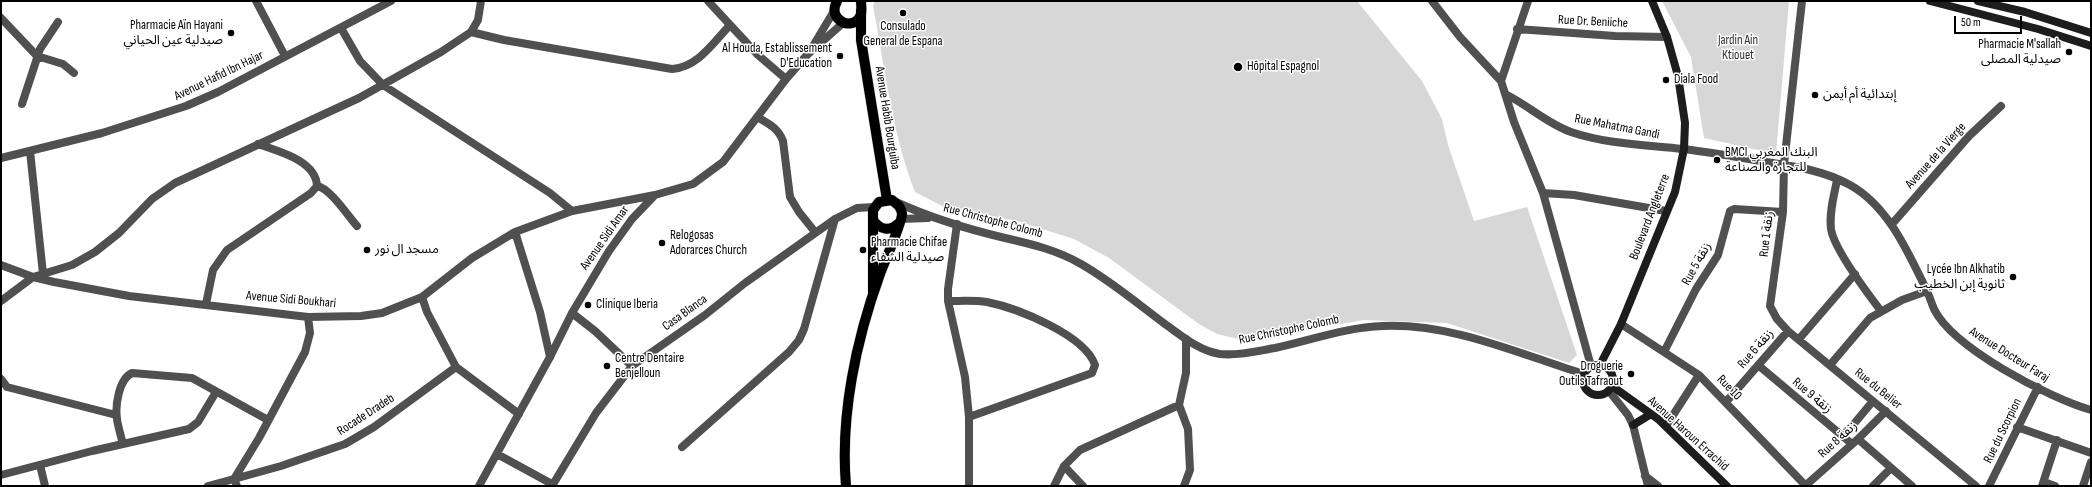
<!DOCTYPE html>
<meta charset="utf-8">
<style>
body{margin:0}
#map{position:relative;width:2092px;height:487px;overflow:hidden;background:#fff;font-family:"Sofia Sans Condensed",sans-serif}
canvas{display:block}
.frame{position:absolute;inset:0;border:2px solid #000;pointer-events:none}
.scale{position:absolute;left:1954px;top:16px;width:68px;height:18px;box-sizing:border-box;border:2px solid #000;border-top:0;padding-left:5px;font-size:12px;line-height:14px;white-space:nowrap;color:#000;-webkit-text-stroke:3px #fff;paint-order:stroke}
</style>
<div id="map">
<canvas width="2092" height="487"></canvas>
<div class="frame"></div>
<div class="scale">50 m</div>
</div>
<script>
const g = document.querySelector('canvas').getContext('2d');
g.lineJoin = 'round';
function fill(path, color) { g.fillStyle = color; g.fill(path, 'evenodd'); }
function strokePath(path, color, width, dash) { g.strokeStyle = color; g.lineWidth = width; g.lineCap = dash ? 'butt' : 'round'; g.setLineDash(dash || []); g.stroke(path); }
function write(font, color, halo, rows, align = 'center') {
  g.font = font + ' "Sofia Sans Condensed","Noto Sans Arabic",sans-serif'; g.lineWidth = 3; g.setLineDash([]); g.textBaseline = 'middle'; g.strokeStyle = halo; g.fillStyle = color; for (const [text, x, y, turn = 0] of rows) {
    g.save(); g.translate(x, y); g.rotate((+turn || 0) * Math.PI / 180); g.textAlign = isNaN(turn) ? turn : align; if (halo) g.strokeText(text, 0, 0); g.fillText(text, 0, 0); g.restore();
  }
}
const green = new Path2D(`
 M 875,1 L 1357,1 L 1422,81 L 1442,119 L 1448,145 L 1474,221 L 1527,207 L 1577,355 L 1569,363 L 1447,323 L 1363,320 L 1247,341 L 1217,334 L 1199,324 L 1109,258 L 1074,239 L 1017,221 L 944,207 L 915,192 C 892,133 885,68 873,6 Z
 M 1662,1 L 1789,1 L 1776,154 L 1704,138 L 1691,57 Z`);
const minor = new Path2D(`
 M 256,1 L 285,56
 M 708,1 L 758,55 L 786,79
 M 1432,1 L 1460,37 L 1501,81 L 1514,122 L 1543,193 L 1591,366
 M 1802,1 L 1784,164 L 1783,212 L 1770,306 L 1777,319 L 1788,331 L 1976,486
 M 1,18 L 37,56 L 63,64 L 74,73
 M 341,28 L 360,61 L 383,85 L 550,193 L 572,211
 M 1517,29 L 1615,36 L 1667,37
 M 471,32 L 504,40 L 672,69 C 698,67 714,42 730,25
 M 813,46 L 834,11
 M 1501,81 L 1528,1
 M 1507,95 C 1529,106 1548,124 1571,132 C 1606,144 1646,145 1682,149 C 1710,152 1738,157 1766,162 C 1794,166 1825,171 1850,185 C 1888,206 1908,252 1926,289 C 1929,295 1931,302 1934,309 C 1953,348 2049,398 2091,410
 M 22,104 L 40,49 L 58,22
 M 757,117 C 769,124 778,128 783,141 L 790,197 L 799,212 L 815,232
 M 30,151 L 43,274
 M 1,158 L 102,133 L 186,106 L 218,92 L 391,1
 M 1837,180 C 1834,196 1829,212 1831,229 C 1834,249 1868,294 1881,311
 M 317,186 C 330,188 348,216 357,226
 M 1543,193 L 1574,195 L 1666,211
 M 957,224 L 948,289 L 948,301 L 965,377 L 969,417 L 969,486
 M 1892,224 L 1969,136 L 2001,106
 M 515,232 L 540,312 L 550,357
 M 1,265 L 33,277 L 54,282 L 129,296 L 308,317 L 361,316 L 382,313 L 422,297 L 472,258 L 515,232 L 572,211 L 655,195
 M 422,297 L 427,312 L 456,367 L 519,414
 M 1,301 L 33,277 L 72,265 L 95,252 L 119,233 L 152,199 L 175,183 L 359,98 L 441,52 L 471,32 L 478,20 L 481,1
 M 948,301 C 961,301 975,300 987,302 C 1017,308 1085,335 1095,365 L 1092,373 L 969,417
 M 206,304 L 213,270 L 227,250 L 311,193 L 317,186 C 316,160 277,151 258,144
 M 572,313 L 595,331 L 632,366
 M 1621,324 L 1699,375 L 1806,486
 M 1799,339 L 1855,274
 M 1664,352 L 1696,289 L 1718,255 L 1730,211 L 1734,209 L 1783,212
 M 1758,365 L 1852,444
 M 1830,365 L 1870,318 L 1902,300 L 1927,291
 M 1,379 L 7,387 L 116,415
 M 1726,402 L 1788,331
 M 1666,426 L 1699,375
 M 2017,427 L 2091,453
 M 1843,437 L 1873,401
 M 1858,439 L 1912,486
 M 123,444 C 121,436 118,427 117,419 C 115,405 119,379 132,373 L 192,378 L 268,420
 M 682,447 L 789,352 L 799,340 L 804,329 L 835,219
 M 497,454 L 552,484
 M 40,465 L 45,486
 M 1064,466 L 1083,486
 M 1,475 L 92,451 L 189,429 L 198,422 L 216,392
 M 1645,476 L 1658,486
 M 234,479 L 281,466 L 345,444 L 374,427 L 456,367
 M 234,479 L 259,438 L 305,352 L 310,333 L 308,317
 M 2044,482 L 2055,486
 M 479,486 L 550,357 L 572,313 L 609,251 L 632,219 L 655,195 L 693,184 L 723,162 L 786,79 L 807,55 L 843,23
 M 552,486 L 596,413 L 632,366 L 705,315 L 745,283 L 835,219 L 857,208 L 874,207
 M 1054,486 L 1064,466 L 1080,450 L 1179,405
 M 1184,486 L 1190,470 L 1188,429 L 1179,405 L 1186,373 L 1186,339
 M 1805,486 L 1858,439 L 1886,411
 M 1873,486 L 1891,468
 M 1989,486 L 2038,387
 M 2042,486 L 2057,440
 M 2083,486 L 2091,462`);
const tertiary = new Path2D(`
 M 896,202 C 931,218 967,229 1005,238 C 1031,244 1057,250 1081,264 C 1111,281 1138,304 1165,324 C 1182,336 1199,351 1220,354 C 1238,356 1257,351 1275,348 C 1311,340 1347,327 1383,326 C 1452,323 1519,354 1584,374
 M 901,219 L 928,218
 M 1609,391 L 1628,415 L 1633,425 L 1648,486
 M 208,486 L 234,479 L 237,486`);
const secondary = new Path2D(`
 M 1930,1 L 2038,29 L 2091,46
 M 1978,1 L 2025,12 L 2091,33
 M1583 380a15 15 0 1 1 30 0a15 15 0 1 1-30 0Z
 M 1600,365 L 1621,324 L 1675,192 L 1684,149 L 1685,123 L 1678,76 L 1667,37 L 1652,1
 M 1612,386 L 1658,419 L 1727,486
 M 1633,425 L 1651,414`);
const primary = new Path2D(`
 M 837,1 C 826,21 855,33 861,14 C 862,10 861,5 861,1
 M 861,10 L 861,40 L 887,200
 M 873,220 C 880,230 890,232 899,223
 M 846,486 C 840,416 856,340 880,274 C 884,263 902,223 902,214 C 902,211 900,208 899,206 L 892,200 L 879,202 L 873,210 L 873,293`);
const markers = [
 [903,13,4,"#000"],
 [231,33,4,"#000"],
 [2069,52,4,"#000"],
 [840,56,4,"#000"],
 [1238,67,5,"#000"],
 [1666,80,4,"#000"],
 [1815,95,4,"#000"],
 [1717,160,4,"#000"],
 [662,243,4,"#000"],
 [367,250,4,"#000"],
 [863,250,4,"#000"],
 [2013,277,4,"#000"],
 [588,305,4,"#000"],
 [607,366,4,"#000"],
 [1631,374,4,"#000"]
];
const streetNames = [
 ["Rue Dr. Beniiche",1593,22,3],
 ["Avenue Hafid Ibn Hajar",219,76,-26],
 ["Avenue Habib Bourguiba",887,118,81],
 ["Rue Mahatma Gandi",1617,127,11],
 ["Avenue de la Vierge",1936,156,-48],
 ["Boulevard Angleterre",1650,217,-69],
 ["Rue Christophe Colomb",993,221,15],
 ["Rue 1 زنقة",1767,234,-83],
 ["Avenue Sidi Amar",605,238,-55],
 ["Rue 5 زنقة",1697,264,-61],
 ["Avenue Sidi Boukhari",291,300,5],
 ["Casa Blanca",685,313,-36],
 ["Rue Christophe Colomb",1289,330,-12],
 ["Rue 6 زنقة",1756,349,-49],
 ["Avenue Docteur Faraj",2009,355,32],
 ["Rue 10",1729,388,46],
 ["Rue du Belier",1878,389,39],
 ["Rue 9 زنقة",1812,396,40],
 ["Rocade Dradeb",366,415,-33],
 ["Rue du Scorpion",2003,431,-64],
 ["Avenue Haroun Errachid",1688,434,42],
 ["Rue 8 زنقة",1838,440,-42]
];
const poiNames = [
 ["Pharmacie Aïn Hayani",223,26,"right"],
 ["صيدلية عين الحياني",223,41,"right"],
 ["Consulado",903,27,"center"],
 ["General de Espana",903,42,"center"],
 ["Pharmacie M'sallah",2061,45,"right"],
 ["صيدلية المصلى",2061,60,"right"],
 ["Al Houda, Establissement",832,49,"right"],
 ["D'Education",832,64,"right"],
 ["Hôpital Espagnol",1247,67],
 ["Diala Food",1674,80],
 ["إبتدائية أم أيمن",1823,95],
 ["BMCI البنك المغربي",1725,153],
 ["للتجارة والصناعة",1725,168],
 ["Relogosas",670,236],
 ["Adorarces Church",670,251],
 ["Pharmacie Chifae",871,243],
 ["صيدلية الشفاء",871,258],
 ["مسجد ال نور",375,250],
 ["Lycée Ibn Alkhatib",2005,270,"right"],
 ["ثانوية إبن الخطيب",2005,285,"right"],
 ["Clinique Iberia",596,305],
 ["Centre Dentaire",615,359],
 ["Benjelloun",615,374],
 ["Droguerie",1623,367,"right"],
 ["Outils Tafraout",1623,382,"right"]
];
const parkNames = [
 ["Jardin Ain",1738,41],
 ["Ktiouet",1738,56]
];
fill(green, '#d7d7d7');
strokePath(primary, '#dbdbdb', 11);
strokePath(minor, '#505050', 8);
strokePath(tertiary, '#505050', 8);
strokePath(secondary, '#1d1d1d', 8);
strokePath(primary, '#000', 10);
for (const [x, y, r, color] of markers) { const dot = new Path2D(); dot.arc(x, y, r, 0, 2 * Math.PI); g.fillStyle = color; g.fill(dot); strokePath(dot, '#fff', 1.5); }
write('13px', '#000', '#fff', streetNames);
write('13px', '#000', '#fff', poiNames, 'left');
write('13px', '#2e2e2e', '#fff', parkNames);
</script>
